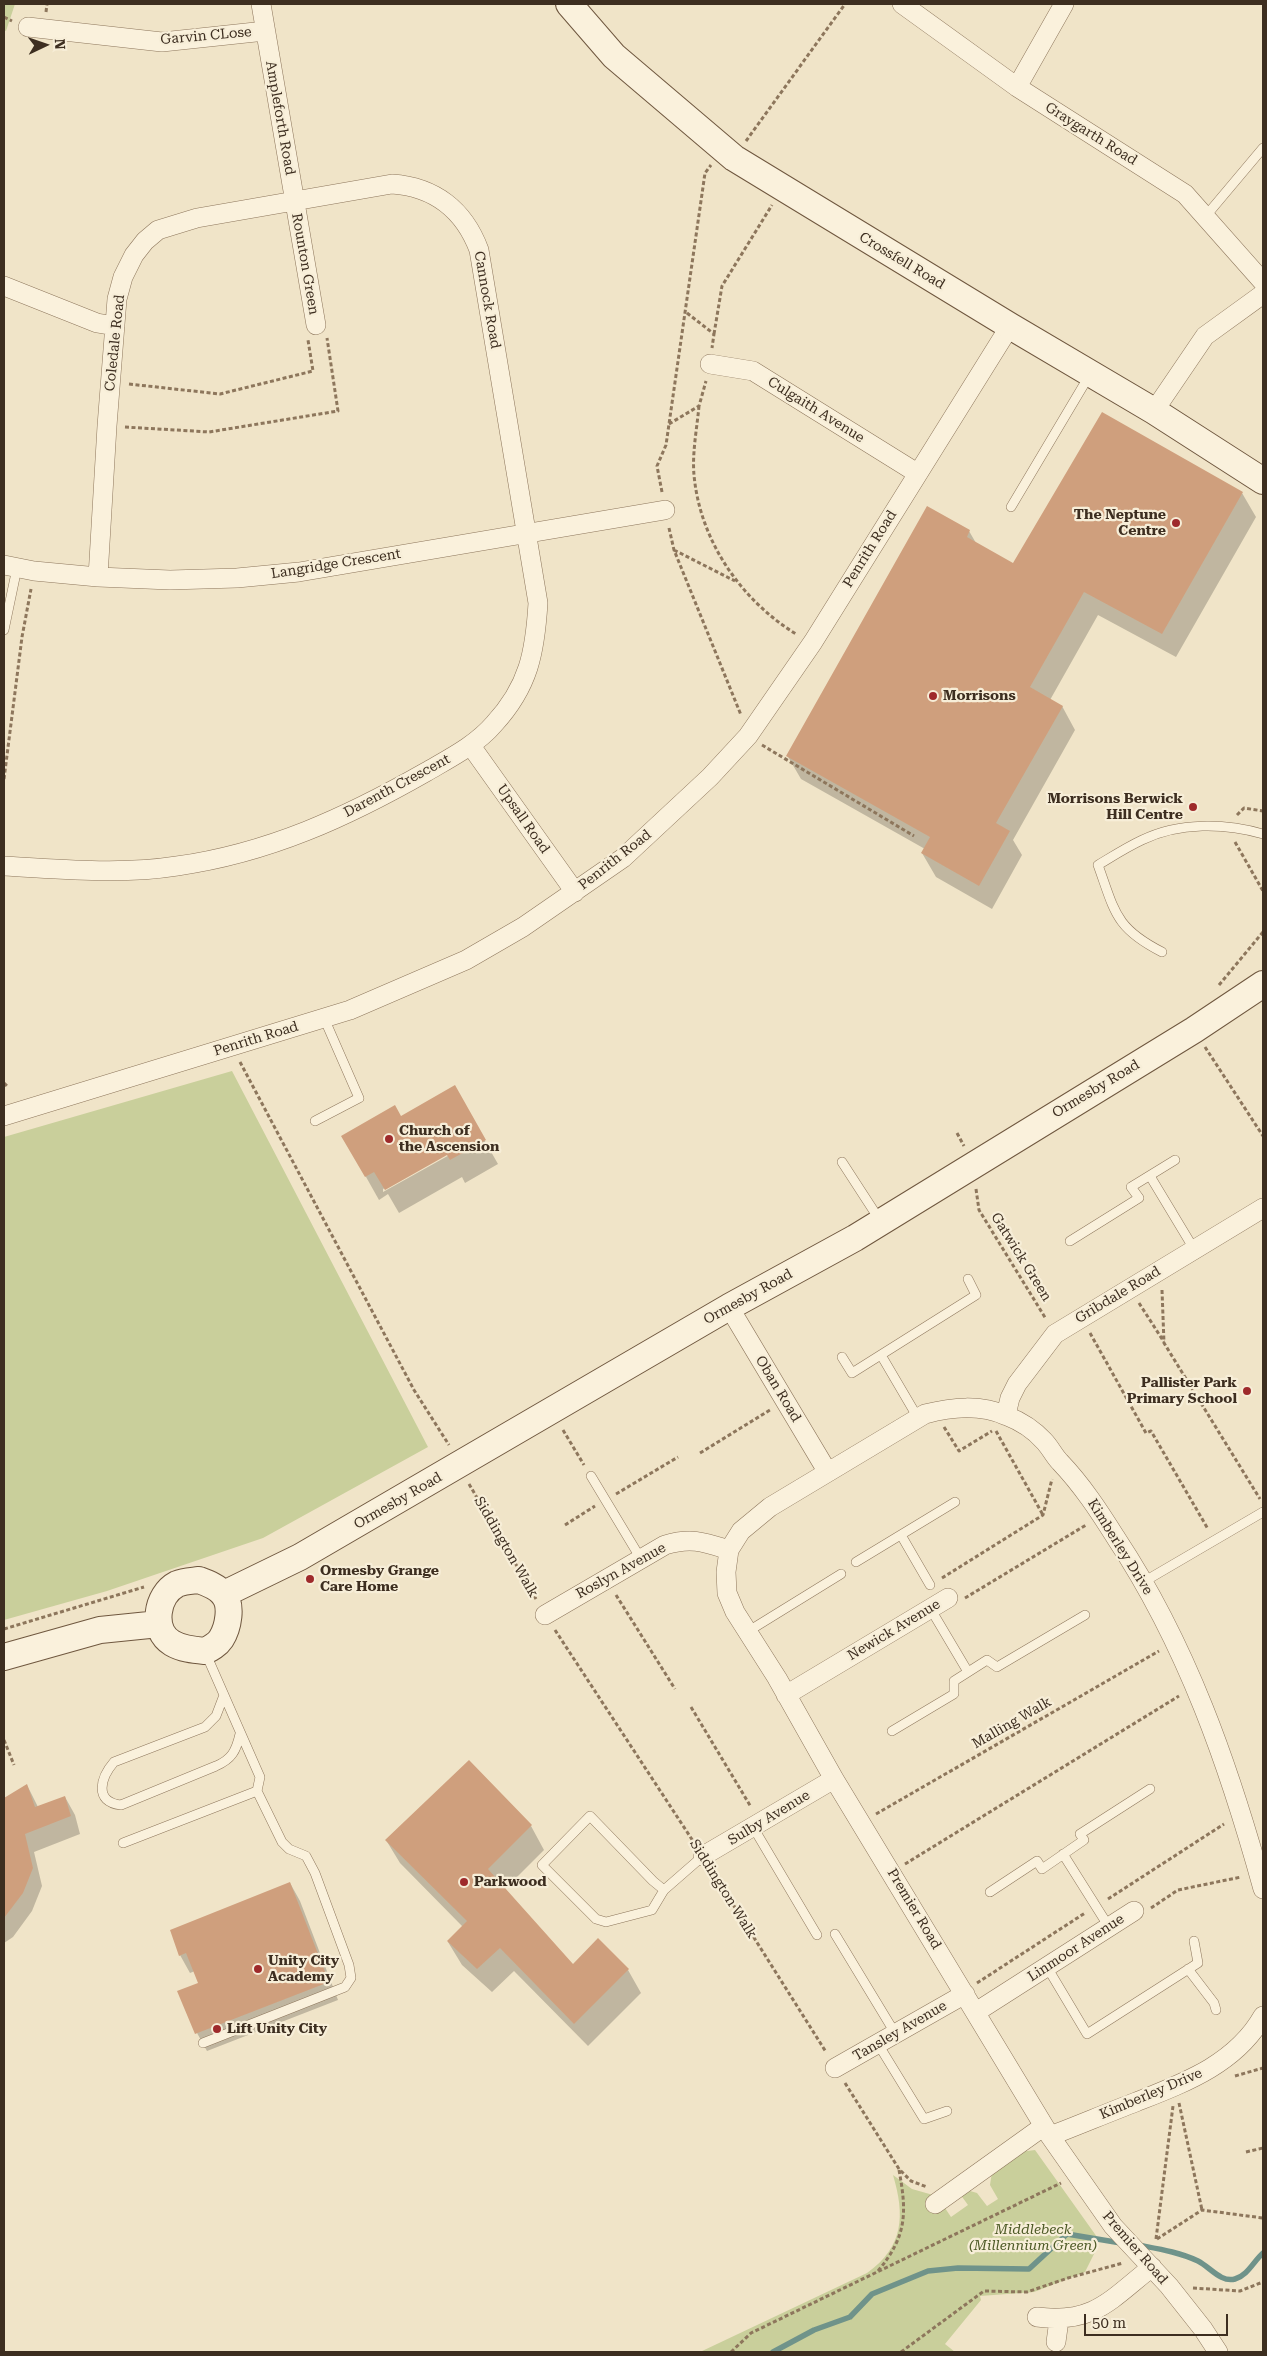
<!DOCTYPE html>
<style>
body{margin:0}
#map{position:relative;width:1267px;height:2356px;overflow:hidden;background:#f0e4c8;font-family:"Roboto Serif",serif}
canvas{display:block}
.frame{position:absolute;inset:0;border:5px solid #3d2e20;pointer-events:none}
.north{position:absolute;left:20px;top:20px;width:50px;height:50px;-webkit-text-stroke:4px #f7eed8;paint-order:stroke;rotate:87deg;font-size:14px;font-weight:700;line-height:20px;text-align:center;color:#3d2e20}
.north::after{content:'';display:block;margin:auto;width:18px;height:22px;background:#3d2e20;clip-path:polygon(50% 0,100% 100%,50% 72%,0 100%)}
.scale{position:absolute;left:1084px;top:2314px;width:144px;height:22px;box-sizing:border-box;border:2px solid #3d2e20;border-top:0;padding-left:6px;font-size:15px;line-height:18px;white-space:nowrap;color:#3d2e20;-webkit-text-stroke:4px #f7eed8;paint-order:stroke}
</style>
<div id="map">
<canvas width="1267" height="2356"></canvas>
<div class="frame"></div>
<div class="north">N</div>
<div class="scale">50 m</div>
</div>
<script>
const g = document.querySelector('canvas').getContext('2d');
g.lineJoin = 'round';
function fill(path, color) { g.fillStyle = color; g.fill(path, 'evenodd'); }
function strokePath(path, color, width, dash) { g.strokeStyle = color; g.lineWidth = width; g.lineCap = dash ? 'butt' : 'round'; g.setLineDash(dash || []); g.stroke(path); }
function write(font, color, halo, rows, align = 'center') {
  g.font = font + ' "Roboto Serif",serif'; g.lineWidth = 4.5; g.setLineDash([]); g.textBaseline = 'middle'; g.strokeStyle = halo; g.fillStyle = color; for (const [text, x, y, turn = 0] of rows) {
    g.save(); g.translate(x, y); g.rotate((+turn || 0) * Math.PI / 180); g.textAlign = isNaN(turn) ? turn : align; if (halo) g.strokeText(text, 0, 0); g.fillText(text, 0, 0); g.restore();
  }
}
const green = new Path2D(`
 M 4,4 L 15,4 L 6,31 L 4,30 Z
 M 232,1071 L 428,1447 L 263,1538 L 107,1591 L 4,1620 L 4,1137 Z
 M 1035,2150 L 1097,2237 L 1095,2252 L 1085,2272 L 1034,2292 L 980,2296 L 981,2300 L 945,2344 L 955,2352 L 700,2352 L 867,2273 C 904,2247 905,2215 893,2175 L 912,2189 L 933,2195 L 925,2201 L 933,2212 L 943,2205 L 951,2217 L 968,2205 L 960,2194 L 970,2191 L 977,2193 L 987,2206 L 998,2199 L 990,2185 L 992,2172 L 1020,2152 Z`);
const shadow = new Path2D(`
 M 1242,493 L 1256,517 L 1176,657 L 1098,615 L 1050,700 L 1062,706 L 1075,730 L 1013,840 L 1022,855 L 992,909 L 936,877 L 922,853 L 925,849 L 801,779 L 787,755 L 969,531 L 976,543 L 1013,564 Z
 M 454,1087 L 498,1164 L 465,1183 L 462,1177 L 399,1213 L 388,1194 L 379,1200 L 343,1136 L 400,1118 ZM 452,1150 L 453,1153 L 383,1192 L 383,1189 Z
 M 27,1785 L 38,1807 L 65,1797 L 75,1815 L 80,1834 L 34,1852 L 42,1886 L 32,1911 L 13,1937 L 4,1943 L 4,1799 Z
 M 531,1826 L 544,1850 L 505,1889 L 573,1966 L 628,1970 L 641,1993 L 588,2046 L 514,1971 L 492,1992 L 462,1965 L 448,1942 L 463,1927 L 400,1863 L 386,1840 Z
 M 290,1883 L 300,1901 L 338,2000 L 207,2051 L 197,2033 L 199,1983 L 195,1971 L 190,1973 L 180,1955 Z`);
const stream = new Path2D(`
 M 1138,2245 C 1159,2249 1179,2252 1198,2261 C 1210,2267 1221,2283 1235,2279 C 1248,2275 1253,2262 1263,2253
 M 773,2352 L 814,2330 L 850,2317 L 872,2294 L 928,2271 L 958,2268 L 1029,2269 L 1067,2234 L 1121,2243`);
const building = new Path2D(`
 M 1102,412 L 1243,492 L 1162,634 L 1084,592 L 1030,687 L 1063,706 L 996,823 L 1010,831 L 979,886 L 921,853 L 930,837 L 786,756 L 927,506 L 970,530 L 967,537 L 1013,563 Z
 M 455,1085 L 486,1140 L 450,1160 L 447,1155 L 385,1190 L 374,1172 L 365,1177 L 341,1136 L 395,1105 L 401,1116 Z
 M 469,1760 L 532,1825 L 488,1869 L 573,1964 L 598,1938 L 629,1969 L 574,2024 L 500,1948 L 477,1969 L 447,1941 L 467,1921 L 385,1840 Z
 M 27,1784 L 35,1807 L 65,1796 L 71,1816 L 25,1834 L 33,1868 L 23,1893 L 4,1918 L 4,1798 Z
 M 290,1882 L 329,1982 L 195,2034 L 177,1991 L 198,1983 L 186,1953 L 179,1956 L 170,1930 Z`);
const path = new Path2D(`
 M 46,12 L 47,4
 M 4,17 L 12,21
 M 746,141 L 845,4
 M 687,313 L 714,334 L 712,348
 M 714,334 L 722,286 L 772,205
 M 129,384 L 220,394 L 313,371 L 308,340
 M 699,406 C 697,428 692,453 694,475 C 700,541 741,600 796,634
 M 669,424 L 699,406 L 706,381
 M 125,427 L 209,432 L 338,411 L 327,338
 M 662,492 L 657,466 L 666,445 L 705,173 L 711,165
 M 669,528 L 674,550 L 741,715
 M 674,550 L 735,581
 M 762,745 L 914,836
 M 4,779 L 22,637 L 31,589
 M 1237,815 L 1244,808 L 1263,811
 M 1235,842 L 1263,891
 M 1219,985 L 1263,932
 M 1205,1047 L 1263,1136
 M 240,1062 L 414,1390 L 449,1445
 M 4,1083 L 7,1086
 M 957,1133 L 964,1146
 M 976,1189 L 979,1210 L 1046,1319
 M 1162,1290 L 1164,1343 L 1260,1499
 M 1139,1303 L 1164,1342
 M 1090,1333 L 1146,1433 L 1151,1431 L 1208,1529
 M 944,1427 L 959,1451 L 992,1431
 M 563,1430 L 584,1465
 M 996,1431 L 1043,1515
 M 700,1453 L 770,1410
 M 469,1484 L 536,1599
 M 616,1494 L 678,1457
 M 565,1525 L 595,1506
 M 942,1578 L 1043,1515 L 1052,1479
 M 616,1595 L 675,1689
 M 965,1598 L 1086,1525
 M 4,1629 L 144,1587
 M 555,1630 L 693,1841
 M 691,1707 L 751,1807
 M 4,1740 L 14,1765
 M 876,1814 L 1159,1651
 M 905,1864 L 1179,1696
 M 712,1871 L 826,2052
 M 1108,1899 L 1224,1824
 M 1151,1908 L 1178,1890 L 1241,1877
 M 977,1983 L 1085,1913
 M 1235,2076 L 1263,2068
 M 845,2083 L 899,2169 L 911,2181 L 927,2187
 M 1179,2103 L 1202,2210
 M 1246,2152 L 1263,2148
 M 1156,2239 L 1173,2106
 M 1157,2239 L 1202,2210 L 1263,2218
 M 878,2271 C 907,2236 907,2213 899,2170
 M 1193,2288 L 1240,2291 L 1263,2282
 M 731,2352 L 751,2333 L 1061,2183
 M 901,2352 L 984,2291 L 1027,2292 L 1068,2278 L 1123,2263`);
const lane = new Path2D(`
 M 1205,217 L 1263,148
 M 1011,507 L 1089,376
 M 4,630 L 17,568
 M 1162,952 C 1115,928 1115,912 1098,865 C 1113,856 1127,847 1142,840 C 1179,822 1225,823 1263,834
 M 315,1121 L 359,1098 L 324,1018
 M 842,1162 L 879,1219
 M 1150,1176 L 1194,1249
 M 1070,1241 L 1139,1198 L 1131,1187 L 1175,1160
 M 881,1355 L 918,1418
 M 842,1357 L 852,1373 L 976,1295 L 968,1279
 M 591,1476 L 641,1559
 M 901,1535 L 930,1585
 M 856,1562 L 955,1502
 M 1145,1581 L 1263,1512
 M 930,1608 L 968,1672
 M 747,1632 L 841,1574
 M 224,1695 L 216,1716 L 205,1727 L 114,1762 C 101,1777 93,1802 121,1805 L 216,1766 C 232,1759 236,1751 240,1734
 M 892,1731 L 954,1694 L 954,1681 L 987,1660 L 997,1667 L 1085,1615
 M 753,1827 L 817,1935
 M 123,1843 L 257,1791 L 260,1777 L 206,1654
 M 1063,1854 L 1109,1927
 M 664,1890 L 653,1881 L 590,1816 L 542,1865 L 596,1919 L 606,1922 L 652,1910 L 664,1890 L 703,1856
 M 990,1892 L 1037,1861 L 1042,1869 L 1084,1840 L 1080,1834 L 1150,1789
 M 835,1934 L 895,2033
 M 1047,1967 L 1087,2034 L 1198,1963 L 1194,1941
 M 1188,1969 L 1214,2003 L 1216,2010
 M 203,2043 L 345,1987 L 351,1978 L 349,1965 L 315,1873 L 306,1856 L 289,1849 L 282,1842 L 257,1791
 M 878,2044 L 924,2119 L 947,2111`);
const street = new Path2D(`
 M 261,4 L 316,325
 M 902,4 L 1017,87 L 1185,194 L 1263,282
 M 28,27 L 162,42 L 265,31
 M 1017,87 L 1064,4
 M 4,286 L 97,323 L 115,326
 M 710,364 L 753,371 L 917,473
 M 1154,411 L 1205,336 L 1263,294
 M 4,565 L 34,571 L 98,577 L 170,580 L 237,578 L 299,572 L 665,510
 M 471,746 L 575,892
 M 4,866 C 62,869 120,875 177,866 C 269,853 347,817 426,772 C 450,758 476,745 494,724 C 529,686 535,652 538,603 L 479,250 C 464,210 435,187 392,184 L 197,218 L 158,230 L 145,241 L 134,255 L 123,277 L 117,299 L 107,426 L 98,577
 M 4,1116 L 350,1010 L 466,960 L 523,927 L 623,858 L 710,777 L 748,736 L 813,642 L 1010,326
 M 729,1307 L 827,1471
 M 1006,1415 L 1010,1398 L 1017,1384 L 1055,1334 L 1263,1208
 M 545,1615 L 665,1545 C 691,1537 704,1542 729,1550
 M 786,1695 L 948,1598
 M 703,1856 L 834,1779
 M 976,2012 L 1134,1911
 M 835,2068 L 965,1994
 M 1050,2136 C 1079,2125 1107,2113 1136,2102 C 1184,2083 1236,2064 1263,2016
 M 935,2204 L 1044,2126
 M 1037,2317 C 1094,2324 1110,2300 1152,2267
 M 1056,2342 L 1059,2320
 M 1218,2352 L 1203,2329 L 1169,2286 L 1113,2226 L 1050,2136 L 834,1779 L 777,1678 L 735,1612 L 727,1593 L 726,1572 L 729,1550 L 741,1531 L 770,1507 L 925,1414 C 952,1407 980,1404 1007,1416 C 1020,1421 1034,1430 1044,1441 C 1050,1447 1054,1456 1060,1462 C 1082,1485 1099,1511 1116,1538 C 1187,1645 1229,1766 1263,1889`);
const secondary = new Path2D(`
 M 569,4 L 614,56 L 734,158 L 1010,326 L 1154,411 L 1263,481
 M 199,1580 C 207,1583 218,1587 223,1594 C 233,1605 228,1628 221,1639 C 217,1645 211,1648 205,1651 C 194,1650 182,1649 172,1643 C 151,1630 156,1595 177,1584 C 184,1581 191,1581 199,1580 Z
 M 224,1594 L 300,1557 L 729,1307 L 855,1238 L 1194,1030 L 1263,984
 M 4,1657 L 100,1630 L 159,1624`);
const markers = [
 [1176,523,5,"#9e2a2b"],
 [933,696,5,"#9e2a2b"],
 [1193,807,5,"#9e2a2b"],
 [389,1139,5,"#9e2a2b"],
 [1247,1391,5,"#9e2a2b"],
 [310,1579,5,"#9e2a2b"],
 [464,1882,5,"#9e2a2b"],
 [258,1969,5,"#9e2a2b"],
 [217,2029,5,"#9e2a2b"]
];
const streetNames = [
 ["Garvin CLose",206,36,-5],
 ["Ampleforth Road",280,118,80],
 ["Graygarth Road",1091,134,32],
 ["Crossfell Road",902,261,31],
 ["Rounton Green",305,264,80],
 ["Cannock Road",487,300,80],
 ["Coledale Road",115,343,-84],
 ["Culgaith Avenue",816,410,32],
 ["Penrith Road",870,549,-58],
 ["Langridge Crescent",336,564,-9],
 ["Darenth Crescent",397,786,-28],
 ["Upsall Road",523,819,55],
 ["Penrith Road",615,860,-38],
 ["Penrith Road",256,1039,-17],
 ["Ormesby Road",1096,1089,-31],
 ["Gatwick Green",1021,1257,58],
 ["Gribdale Road",1118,1295,-31],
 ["Ormesby Road",748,1297,-29],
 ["Oban Road",778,1389,59],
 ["Ormesby Road",398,1501,-30],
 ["Siddington Walk",506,1547,60],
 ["Kimberley Drive",1120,1547,58],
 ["Roslyn Avenue",621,1571,-29],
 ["Newick Avenue",894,1630,-31],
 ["Malling Walk",1012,1723,-30],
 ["Sulby Avenue",769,1818,-31],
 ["Siddington Walk",723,1889,58],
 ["Premier Road",914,1909,59],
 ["Linmoor Avenue",1076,1948,-33],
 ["Tansley Avenue",900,2031,-30],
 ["Kimberley Drive",1151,2094,-23],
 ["Premier Road",1135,2248,49]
];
const poiNames = [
 ["The Neptune",1166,515,"right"],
 ["Centre",1166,531,"right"],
 ["Morrisons",943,696],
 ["Morrisons Berwick",1183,799,"right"],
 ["Hill Centre",1183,815,"right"],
 ["Church of",399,1131],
 ["the Ascension",399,1147],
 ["Pallister Park",1237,1383,"right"],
 ["Primary School",1237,1399,"right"],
 ["Ormesby Grange",320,1571],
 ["Care Home",320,1587],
 ["Parkwood",474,1882],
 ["Unity City",268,1961],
 ["Academy",268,1977],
 ["Lift Unity City",227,2029]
];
const parkNames = [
 ["Middlebeck",1033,2230],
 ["(Millennium Green)",1033,2246]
];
fill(green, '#c9cf9b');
fill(shadow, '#0003');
strokePath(stream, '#6f938a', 5.5);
fill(building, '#cf9f7d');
strokePath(lane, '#8d765c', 10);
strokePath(street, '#8d765c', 20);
strokePath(secondary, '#6f573f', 28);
strokePath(path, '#8d765c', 3, [4, 2.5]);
strokePath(lane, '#faf1dc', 9);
strokePath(street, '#faf1dc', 19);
strokePath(secondary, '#faf1dc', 26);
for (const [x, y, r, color] of markers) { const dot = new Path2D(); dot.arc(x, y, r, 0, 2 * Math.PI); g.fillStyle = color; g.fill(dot); strokePath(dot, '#f7eed8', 2); }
write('14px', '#3d2e20', '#f7eed8', streetNames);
write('bold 14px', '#3d2e20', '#f7eed8', poiNames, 'left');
write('italic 14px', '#4d5a26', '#f7eed8', parkNames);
</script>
